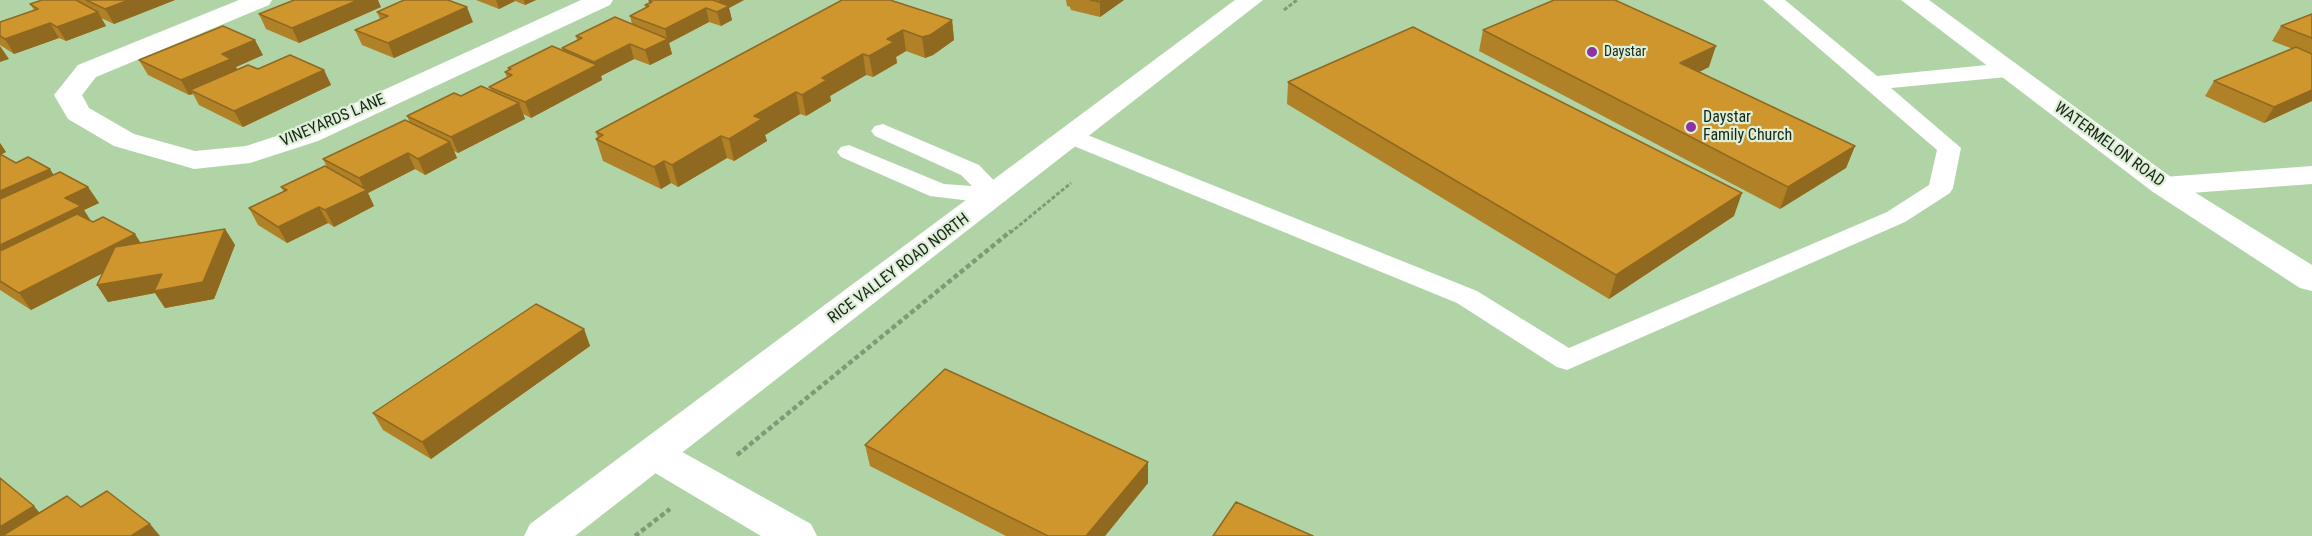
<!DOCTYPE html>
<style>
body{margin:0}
canvas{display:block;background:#b1d4a7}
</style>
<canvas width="2312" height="536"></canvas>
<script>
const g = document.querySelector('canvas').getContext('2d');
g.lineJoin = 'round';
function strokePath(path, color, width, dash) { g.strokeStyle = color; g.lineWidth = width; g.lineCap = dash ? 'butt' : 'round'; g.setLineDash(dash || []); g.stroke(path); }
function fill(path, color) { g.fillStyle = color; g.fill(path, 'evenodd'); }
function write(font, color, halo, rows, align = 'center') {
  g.font = font + ' "Roboto Condensed",sans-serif'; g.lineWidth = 4.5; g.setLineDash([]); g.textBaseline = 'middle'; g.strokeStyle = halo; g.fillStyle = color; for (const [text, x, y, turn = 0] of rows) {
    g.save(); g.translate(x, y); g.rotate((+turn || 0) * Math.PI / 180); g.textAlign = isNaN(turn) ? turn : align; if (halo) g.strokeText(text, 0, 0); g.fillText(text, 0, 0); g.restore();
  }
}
const pathFar1 = new Path2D(`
 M 1284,10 L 1297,0
 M 1010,233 L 1071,183`);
const path = new Path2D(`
 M 737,455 L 1011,231
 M 635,536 L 670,509`);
const service = new Path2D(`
 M 1763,0 L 1785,0 L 1877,76 L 2007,63 L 2015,65 L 2018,70 L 2015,75 L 2007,77 L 1891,88 L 1961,148 L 1953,188 L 1950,193 L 1905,222 L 1567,370 L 1557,367 L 1457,303 L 1064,142 L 1060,137 L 1064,132 L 1080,132 L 1477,291 L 1569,348 L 1887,212 L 1929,185 L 1937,150 Z
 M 883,124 L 979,165 L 1009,196 L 1005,201 L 996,204 L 930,196 L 841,157 L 837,152 L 841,147 L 849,145 L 944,184 L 972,186 L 961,175 L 875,136 L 871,131 L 875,126 Z`);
const minor = new Path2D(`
 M 239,0 L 272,0 L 269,5 L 96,77 L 82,95 L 89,108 L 134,134 L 195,151 L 246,146 L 298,129 L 581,0 L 613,0 L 610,5 L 318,141 L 250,163 L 194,169 L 184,166 L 114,146 L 68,119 L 54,95 L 78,65 Z
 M 2312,166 L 2312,184 L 2164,195 L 2153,192 L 2149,186 L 2153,180 L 2164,177 Z
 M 654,439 L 668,444 L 811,524 L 817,536 L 761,536 L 640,464 L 634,454 L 640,444 Z`);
const tertiary = new Path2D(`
 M 1235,0 L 1263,0 L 575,536 L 524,536 L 530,524 Z`);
const secondary = new Path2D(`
 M 1901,0 L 1929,0 L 2175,180 L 2312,265 L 2312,291 L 2300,288 L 2153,192 Z`);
const wall = new Path2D(`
 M 42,0 L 175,0 L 114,24 L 101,18 L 106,26 L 66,41 L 59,38 L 14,54 L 0,45 L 0,22 L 34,10 L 30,4 Z
 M 476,0 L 536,0 L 525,5 L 515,1 L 499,9 Z
 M 651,0 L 744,0 L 729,8 L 732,20 L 721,26 L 709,22 L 669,43 L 672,54 L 650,65 L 634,59 L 601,76 L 602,80 L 531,118 L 523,114 L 525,119 L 458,153 L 454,151 L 457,158 L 425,175 L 415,169 L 368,193 L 374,206 L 334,227 L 328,223 L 287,243 L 258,225 L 249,208 L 284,192 L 281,187 L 327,167 L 323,159 L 410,123 L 407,116 L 461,96 L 491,90 L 489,87 L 507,78 L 505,72 L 509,71 L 508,68 L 563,51 L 562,48 L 577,40 L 576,36 L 632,24 L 630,16 L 646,8 L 645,5 L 649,3 L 649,1 Z
 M 842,0 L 952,20 L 954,40 L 933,55 L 925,58 L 906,51 L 896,57 L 897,63 L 873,77 L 866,75 L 830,96 L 831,101 L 806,116 L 800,114 L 765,135 L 767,141 L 734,161 L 727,158 L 678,187 L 671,183 L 661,189 L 603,161 L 596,139 L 598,138 L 596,132 Z
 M 1066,0 L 1124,0 L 1100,17 L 1071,10 L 1070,7 L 1067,6 Z
 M 381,7 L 299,43 L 266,29 L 259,14 Z
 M 377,12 L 473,22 L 394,58 L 362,45 L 355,30 L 380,19 Z
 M 2312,14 L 2312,101 L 2264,123 L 2205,96 L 2214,81 L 2293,49 L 2272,41 L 2281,26 Z
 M 1483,30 L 1709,67 L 1698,72 L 1855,146 L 1846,168 L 1780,209 L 1479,51 Z
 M 263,55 L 236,67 L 237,69 L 324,70 L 331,85 L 243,127 L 199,105 L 193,94 L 189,95 L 148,75 L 139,60 Z
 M 1288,82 L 1734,216 L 1609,299 L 1287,104 Z
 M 0,143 L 6,152 L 0,155 L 16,163 L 50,169 L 53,175 L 88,187 L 99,203 L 84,210 L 91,221 L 140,243 L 225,229 L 235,245 L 214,299 L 165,308 L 155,293 L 108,302 L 97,285 L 103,273 L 31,310 L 0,290 Z
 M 584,329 L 590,346 L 431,459 L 383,430 L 373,413 Z
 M 865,445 L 1148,483 L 1105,536 L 1006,536 L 870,466 Z`);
const shadedWall = new Path2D(`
 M 129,0 L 175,0 L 114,24 L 105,9 Z
 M 358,0 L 378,0 L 381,7 L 299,43 L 292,28 Z
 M 496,0 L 514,0 L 515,1 L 499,9 Z
 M 524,0 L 536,0 L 525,5 Z
 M 719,0 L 744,0 L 729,8 L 732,20 L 721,26 L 717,12 L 721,10 Z
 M 1103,0 L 1124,0 L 1100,17 L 1100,2 Z
 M 467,7 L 473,22 L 394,58 L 388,43 Z
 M 706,8 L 709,22 L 669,43 L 672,54 L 650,65 L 645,50 L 667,39 L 665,29 Z
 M 98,12 L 106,26 L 66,41 L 57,27 Z
 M 952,20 L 954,40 L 933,55 L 925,58 L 922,37 Z
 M 50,23 L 59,38 L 14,54 L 5,39 Z
 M 903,30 L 906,51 L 896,57 L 897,63 L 873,77 L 869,56 L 887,39 Z
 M 255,40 L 263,55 L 236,67 L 239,74 L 190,90 L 193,94 L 189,95 L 181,80 L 222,54 Z
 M 630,44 L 634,59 L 601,76 L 602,80 L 531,118 L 525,102 L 595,66 L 594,62 Z
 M 0,46 L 9,59 L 0,62 Z
 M 1716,46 L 1709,67 L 1674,85 L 1680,63 Z
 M 863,54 L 866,75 L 830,96 L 831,101 L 806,116 L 802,95 L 822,78 Z
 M 324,70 L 331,85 L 243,127 L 234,111 Z
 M 2312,90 L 2312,101 L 2264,123 L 2274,107 Z
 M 796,92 L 800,114 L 765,135 L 767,141 L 734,161 L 729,139 L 754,116 Z
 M 519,103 L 525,119 L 458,153 L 451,137 Z
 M 721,136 L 727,158 L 678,187 L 672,165 Z
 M 450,142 L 457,158 L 425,175 L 418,159 Z
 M 0,143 L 6,152 L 0,155 Z
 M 1855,146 L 1846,168 L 1780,209 L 1788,187 Z
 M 408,153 L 415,169 L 368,193 L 374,206 L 334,227 L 325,210 L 365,191 L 359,178 Z
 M 664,161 L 671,183 L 661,189 L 654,167 Z
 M 50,169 L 60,185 L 0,213 L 0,191 Z
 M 88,187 L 99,203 L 84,210 L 92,223 L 0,252 L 0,245 L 65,198 Z
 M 1742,193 L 1734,216 L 1609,299 L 1616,275 Z
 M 319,207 L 328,223 L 287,243 L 278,227 Z
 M 225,229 L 235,245 L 214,299 L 165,308 L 155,293 L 108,302 L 97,285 L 162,274 Z
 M 135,234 L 146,251 L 31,310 L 19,293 Z
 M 584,329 L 590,346 L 431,459 L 422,442 Z
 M 1148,462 L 1148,483 L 1105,536 L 1086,536 Z
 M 34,506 L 49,524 L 29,536 L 0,536 L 0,527 Z
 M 150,524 L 160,536 L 131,536 Z`);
const building = new Path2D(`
 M 42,0 L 76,0 L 98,12 L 57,27 L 50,23 L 5,39 L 0,36 L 0,22 L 38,9 L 30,4 Z
 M 86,0 L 129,0 L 105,9 Z
 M 294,0 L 358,0 L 292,28 L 259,14 Z
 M 404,0 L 448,0 L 467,7 L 388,43 L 355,30 L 388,16 L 377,12 Z
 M 651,0 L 713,0 L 729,6 L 717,12 L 706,8 L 665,29 L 630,16 L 649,6 L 645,5 L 652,2 L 649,1 Z
 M 842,0 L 890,0 L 952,20 L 930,35 L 922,37 L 903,30 L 887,39 L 894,42 L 869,56 L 863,54 L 822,78 L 827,80 L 802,95 L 796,92 L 754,116 L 762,119 L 729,139 L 721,136 L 672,165 L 664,161 L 654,167 L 596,139 L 603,135 L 596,132 Z
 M 1090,0 L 1103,0 L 1100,2 Z
 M 1554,0 L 1615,0 L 1716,46 L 1680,63 L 1855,146 L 1788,187 L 1483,30 Z
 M 2312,14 L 2312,38 L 2281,26 Z
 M 615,17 L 668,39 L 645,50 L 630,44 L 594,62 L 562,48 L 582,38 L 576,36 Z
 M 223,26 L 255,40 L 222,54 L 231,59 L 181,80 L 139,60 Z
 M 1413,27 L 1742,193 L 1616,275 L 1288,82 Z
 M 552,46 L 597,65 L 525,102 L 489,87 L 512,75 L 505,72 L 511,69 L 508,68 Z
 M 2296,47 L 2312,54 L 2312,90 L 2274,107 L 2214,81 Z
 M 290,55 L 324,70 L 234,111 L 190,90 L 248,65 L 258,69 Z
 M 481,86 L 519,103 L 451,137 L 407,116 L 454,93 L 461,96 Z
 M 405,120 L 450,142 L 418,159 L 408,153 L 359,178 L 323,159 Z
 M 0,154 L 16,163 L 28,157 L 50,169 L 0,191 Z
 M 325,166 L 367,190 L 325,210 L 319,207 L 278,227 L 249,208 L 287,190 L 281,187 Z
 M 60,172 L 88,187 L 65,198 L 81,206 L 0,245 L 0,199 Z
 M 77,214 L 93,222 L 103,217 L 135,234 L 19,293 L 0,281 L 0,251 Z
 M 225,229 L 203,282 L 154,291 L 162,274 L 97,285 L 115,247 Z
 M 536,304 L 584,329 L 422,442 L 373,413 Z
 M 945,369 L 1148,462 L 1086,536 L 1048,536 L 865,445 Z
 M 0,478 L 34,506 L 0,527 Z
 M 107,491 L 150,524 L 131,536 L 2,536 L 67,496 L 81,507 Z
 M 1236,502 L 1313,536 L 1213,536 Z`);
const markers = [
 [1592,52,6,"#8b35a2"],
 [1691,127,6,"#8b35a2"]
];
const farPoinames = [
 ["Daystar",1604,52]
];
const poiNames = [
 ["Daystar",1703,118],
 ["Family Church",1703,136]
];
const streetNames = [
 ["VINEYARDS LANE",333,121,-23],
 ["WATERMELON ROAD",2109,145,36],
 ["RICE VALLEY ROAD NORTH",899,269,-37]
];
strokePath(pathFar1, '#7f9a77', 3, [4, 2]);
strokePath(path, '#7f9a77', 4.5, [5, 3]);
fill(service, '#fff');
fill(minor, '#fff');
fill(tertiary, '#fff');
fill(secondary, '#fff');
fill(wall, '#b18127');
fill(shadedWall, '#906920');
fill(building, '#ce962d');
strokePath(building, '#906920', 1.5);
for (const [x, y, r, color] of markers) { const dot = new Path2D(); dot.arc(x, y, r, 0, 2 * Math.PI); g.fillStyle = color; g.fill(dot); strokePath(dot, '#ddefd8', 2); }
write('14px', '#192615', '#ddefd8', farPoinames, 'left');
write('16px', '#192615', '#ddefd8', poiNames, 'left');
write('16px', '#192615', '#ddefd8', streetNames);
</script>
